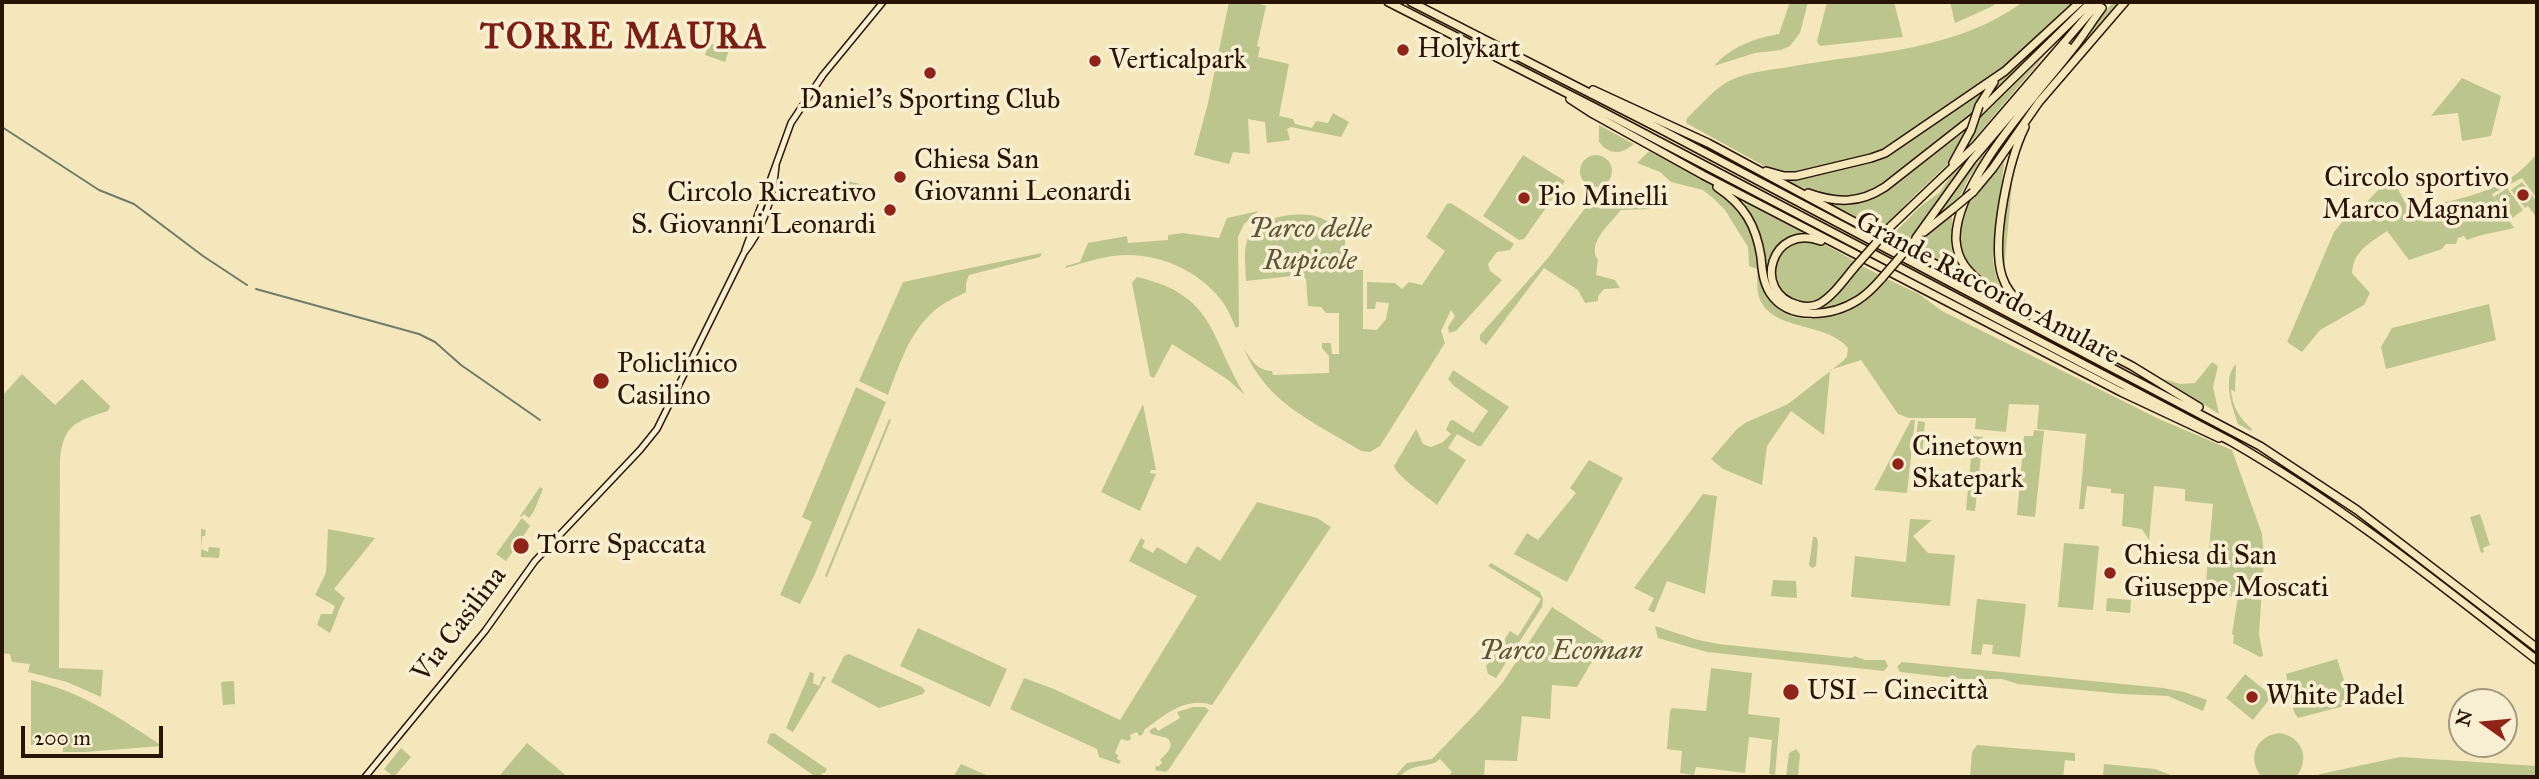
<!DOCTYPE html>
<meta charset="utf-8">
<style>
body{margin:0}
#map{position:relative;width:2539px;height:779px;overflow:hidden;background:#f5e7bc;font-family:"IM FELL Great Primer",serif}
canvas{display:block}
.frame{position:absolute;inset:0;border:4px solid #291505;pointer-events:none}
.north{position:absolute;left:2448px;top:688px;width:70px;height:70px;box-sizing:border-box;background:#f8efd3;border:2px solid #a59881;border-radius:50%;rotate:285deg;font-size:19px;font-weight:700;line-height:28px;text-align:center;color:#291505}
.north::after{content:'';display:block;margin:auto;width:24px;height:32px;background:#8f2418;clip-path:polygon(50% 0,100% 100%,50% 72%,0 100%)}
.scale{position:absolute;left:21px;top:726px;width:142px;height:32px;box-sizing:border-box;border:4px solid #291505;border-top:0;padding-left:9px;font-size:21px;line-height:24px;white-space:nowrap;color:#291505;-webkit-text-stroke:5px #f8efd3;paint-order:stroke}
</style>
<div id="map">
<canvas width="2539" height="779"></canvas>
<div class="frame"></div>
<div class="north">N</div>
<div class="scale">200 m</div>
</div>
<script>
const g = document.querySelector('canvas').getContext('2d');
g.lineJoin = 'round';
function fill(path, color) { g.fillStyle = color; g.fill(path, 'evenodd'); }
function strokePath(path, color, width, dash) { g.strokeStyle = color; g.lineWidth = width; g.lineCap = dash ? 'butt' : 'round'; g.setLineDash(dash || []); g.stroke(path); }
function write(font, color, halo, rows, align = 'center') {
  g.font = font + ' "IM FELL Great Primer",serif'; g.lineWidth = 7; g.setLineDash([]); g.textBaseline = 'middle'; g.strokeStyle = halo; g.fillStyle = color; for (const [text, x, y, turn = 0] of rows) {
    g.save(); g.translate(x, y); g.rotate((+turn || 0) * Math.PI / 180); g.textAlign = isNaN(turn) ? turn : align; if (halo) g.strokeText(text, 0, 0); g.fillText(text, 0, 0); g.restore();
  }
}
const green = new Path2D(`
 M 1229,2 L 1253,2 L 1266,6 L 1257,46 L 1260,47 L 1258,57 L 1289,64 L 1279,116 L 1293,119 L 1295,124 L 1312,128 L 1316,121 L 1328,123 L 1333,113 L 1349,122 L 1341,137 L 1291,127 L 1287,129 L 1290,140 L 1267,143 L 1265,122 L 1248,119 L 1250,154 L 1233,152 L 1229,164 L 1194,155 L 1208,103 Z
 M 1790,2 L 1808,2 L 1800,33 L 1790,46 L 1781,50 L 1755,53 L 1714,66 C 1732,46 1753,39 1779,34 Z
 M 1827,2 L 1894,2 L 1903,37 L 1820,46 L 1817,41 Z
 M 1950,2 L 1997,2 L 1993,6 L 1955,23 Z
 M 2023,2 L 2075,2 L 2010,63 L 1903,140 L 1876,154 L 1802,171 L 1787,172 L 1768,168 L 1686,123 L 1687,118 C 1698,108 1718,85 1731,80 C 1750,71 1774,70 1794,66 C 1874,52 1955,51 2023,2 Z
 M 2084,2 L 2088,2 L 1989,100 L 1985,100 L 1999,80 L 2059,28 Z
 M 2113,2 L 2121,2 L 2019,122 L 1983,178 L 1978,180 C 2019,118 2067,61 2113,2 Z
 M 709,43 L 729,50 L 725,62 L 705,55 Z
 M 2046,54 L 1968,146 L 1978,120 Z
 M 2462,78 L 2501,96 L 2491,136 L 2462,141 L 2458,113 L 2431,116 Z
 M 1981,91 L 1984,92 L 1973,112 L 1940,142 L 1884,185 L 1868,194 L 1840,199 L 1812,192 L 1788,181 L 1788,178 L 1812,176 L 1886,157 Z
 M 1599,125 L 1634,144 C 1621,155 1610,155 1599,142 Z
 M 2007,126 L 1970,176 L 1956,204 L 1937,217 L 1955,189 Z
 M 1968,129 L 1956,155 L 1949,163 L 1910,200 L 1883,230 L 1832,205 L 1854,204 L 1883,194 Z
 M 1649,151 C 1672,163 1720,186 1736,205 C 1742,212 1750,223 1753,232 C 1760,250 1756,273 1765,290 C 1791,344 1859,312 1887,279 L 1919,294 L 1942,311 L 2159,419 L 2232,450 L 2262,534 L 2264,558 L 2259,634 L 2263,656 L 2260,657 L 2233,643 L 2234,635 L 2232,634 L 2238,597 L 2205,594 L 2213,504 L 2185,501 L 2185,489 L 2154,486 L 2149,540 L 2142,529 L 2122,526 L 2124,494 L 2111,493 L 2111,489 L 2087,486 L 2084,509 L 2079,509 L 2086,434 L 2037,429 L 2039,405 L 2009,404 L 2006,432 L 1975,429 L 1976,418 L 1909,418 L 1898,414 L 1861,360 L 1830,370 L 1824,435 L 1791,411 L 1767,446 L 1762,485 L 1723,469 L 1711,459 L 1737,429 L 1745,423 L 1788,404 L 1843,361 L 1847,356 L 1848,348 C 1826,321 1771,332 1759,297 C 1756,289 1758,277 1757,269 L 1749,266 L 1748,247 L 1725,210 L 1713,198 L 1703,190 L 1671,182 L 1660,172 L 1637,163 Z
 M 1975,151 L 1911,240 L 1895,232 L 1921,206 L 1940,192 L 1951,174 Z
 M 2537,153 L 2537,199 L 2522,178 L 2492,194 L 2494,197 L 2507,188 L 2523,210 L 2511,219 L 2494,197 L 2514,228 C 2498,232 2481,234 2467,240 L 2464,236 L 2458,238 L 2456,244 L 2446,244 L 2442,249 L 2409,260 L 2387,231 C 2369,244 2354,250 2352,273 L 2370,293 L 2364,305 L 2320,330 L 2302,352 L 2287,342 L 2334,232 L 2356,205 L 2365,204 L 2391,176 L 2409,210 C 2456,199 2507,194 2537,153 Z
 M1580 171a16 16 0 1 1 32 0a16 16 0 1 1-32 0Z
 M 1523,155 L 1565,181 L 1524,239 L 1519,240 L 1483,216 Z
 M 2005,155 L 1993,260 L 1996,276 L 2003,293 L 1979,277 L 1964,263 L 1958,241 L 1964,206 L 1982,188 Z
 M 2014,161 L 2004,272 L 2001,245 Z
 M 848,181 L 868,186 L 866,196 L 846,192 Z
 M 2522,182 L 2537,202 L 2537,218 L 2528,206 L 2525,208 L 2511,190 Z
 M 1616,191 L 1651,209 L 1621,210 C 1611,223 1586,243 1598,260 L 1596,275 L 1615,280 L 1620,288 L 1604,289 L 1598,296 L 1598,301 L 1585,303 L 1578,290 L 1544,268 L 1486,345 L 1480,340 L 1480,335 L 1548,258 L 1591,200 L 1604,198 Z
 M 1742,199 L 1803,231 L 1804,234 C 1785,235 1770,249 1767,268 L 1765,268 L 1750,215 Z
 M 1451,203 L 1514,244 L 1510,250 L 1497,252 L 1488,264 L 1490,271 L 1502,280 L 1456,331 L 1449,333 L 1448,327 L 1455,316 L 1451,310 L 1441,331 L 1445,343 L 1380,446 L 1370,452 L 1361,451 C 1313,421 1267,404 1244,349 C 1251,360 1258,371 1272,371 L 1273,375 L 1329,373 L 1329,356 L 1322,348 L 1322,343 L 1331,343 L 1332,354 L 1339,354 L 1339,313 L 1326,313 L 1321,307 L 1308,306 L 1306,279 L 1302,275 L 1246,281 C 1246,268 1243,253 1247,241 C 1253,218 1294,211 1315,216 C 1326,219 1335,226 1345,230 L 1345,270 L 1363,270 L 1363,329 L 1377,330 L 1386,319 L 1389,303 L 1376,302 L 1375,309 L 1367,309 L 1367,282 L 1395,283 L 1402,289 L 1409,282 L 1422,285 L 1445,251 L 1426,237 L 1447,204 Z
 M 1259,211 L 1244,224 L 1238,237 L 1239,326 L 1236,328 C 1232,320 1229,311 1224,304 C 1201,270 1154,250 1113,256 C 1097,258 1081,264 1065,268 L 1066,266 L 1080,262 L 1088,243 L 1127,236 L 1128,243 L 1168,240 L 1168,235 L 1183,233 L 1219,238 L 1227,218 Z
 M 1952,216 C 1953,241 1946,249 1962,272 L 1915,247 L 1922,239 Z
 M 1796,240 L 1818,241 L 1855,261 L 1828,293 L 1811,304 C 1795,301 1773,295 1773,275 C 1773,268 1777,259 1779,252 Z
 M 1042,253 L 1040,257 L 969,275 L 966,283 L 966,292 C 955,298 942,303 933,312 C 909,333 899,366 888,395 L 859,381 L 903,282 Z
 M 1862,266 L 1880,275 C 1864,296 1846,304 1821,311 L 1820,306 L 1832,298 Z
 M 1137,277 C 1216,295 1209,337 1245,395 L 1227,379 L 1172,344 L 1154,378 L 1150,376 L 1132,283 Z
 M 2489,304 L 2496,340 L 2386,369 L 2381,347 L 2392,328 Z
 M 2212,362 L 2218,366 L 2213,387 L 2219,414 L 2164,379 L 2180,384 L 2195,383 Z
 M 2236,364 L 2235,392 L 2231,389 C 2232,406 2239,418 2252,429 L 2251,431 L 2238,424 C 2232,407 2222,378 2236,364 Z
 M 1453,370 L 1509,407 L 1481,446 L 1478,446 L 1457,434 L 1448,448 L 1466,460 L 1437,505 C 1427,496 1397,477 1394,466 L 1416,429 L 1423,444 L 1431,447 L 1443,442 L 1451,434 L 1446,430 L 1450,421 L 1453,420 L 1473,433 L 1488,411 L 1454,386 L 1448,379 Z
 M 22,374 L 55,405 L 82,379 L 110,406 L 108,411 C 77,421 63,424 60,460 L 59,668 L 103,670 L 101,697 L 67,682 L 28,672 L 30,664 L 12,662 L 10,654 L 2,653 L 2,396 Z
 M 856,387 L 886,402 L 814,576 L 800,604 L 780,595 L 812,522 L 802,517 Z
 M 1143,404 L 1156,470 L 1151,470 L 1150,473 L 1156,474 L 1140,511 L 1101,492 Z
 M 889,419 L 891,420 L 827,577 L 825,576 Z
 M 1911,420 L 1915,420 L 1907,493 L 1874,490 Z
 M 1918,421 L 1925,422 L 1922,458 L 1915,450 Z
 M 2034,430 L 2044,431 L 2035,517 L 2017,515 L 2024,436 L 2033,436 Z
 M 1973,436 L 1983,437 L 1975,511 L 1966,510 Z
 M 1589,460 L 1623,478 L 1567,582 L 1514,554 L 1527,533 L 1538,540 L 1576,493 L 1570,488 Z
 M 540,487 L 543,489 L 534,511 L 529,518 L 524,514 L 521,517 L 520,516 Z
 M 1703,494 L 1717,496 L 1705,594 L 1667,581 L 1654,613 L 1648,610 L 1654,598 L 1634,588 Z
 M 1257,502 L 1317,518 L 1331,527 L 1212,705 C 1186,696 1165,715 1145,729 L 1142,735 L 1139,736 L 1137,732 L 1130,735 L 1131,739 L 1128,741 L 1121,739 L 1115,753 L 1118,755 L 1117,759 L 1121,761 L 1119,764 L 1099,757 L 1097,749 L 1010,709 L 1024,678 L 1054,689 L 1120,720 L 1197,596 L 1129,561 L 1141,538 L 1145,541 L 1142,547 L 1153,553 L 1157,547 L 1186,564 L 1197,546 L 1220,561 Z
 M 2480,514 L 2490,545 L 2483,548 L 2484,552 L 2481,553 L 2470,517 Z
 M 522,518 L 530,526 L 520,541 L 526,548 L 522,552 L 516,547 L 506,561 L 496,554 Z
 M 1910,519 L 1932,520 L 1913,536 L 1928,553 L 1955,555 L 1950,606 L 1851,597 L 1855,556 L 1906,562 Z
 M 201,529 L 206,530 L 205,536 L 202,536 L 201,549 L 208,552 L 209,547 L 220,548 L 219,558 L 201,557 Z
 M 328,529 L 375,538 L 334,589 L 345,598 C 338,609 336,621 330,633 L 317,625 L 321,614 L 332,614 L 335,606 L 315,595 L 326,573 Z
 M 1813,537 L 1816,537 L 1818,541 L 1816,566 L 1812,568 L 1809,565 Z
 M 2064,543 L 2099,546 L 2093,610 L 2058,607 Z
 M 1491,563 L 1540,592 L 1543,599 L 1542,607 L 1496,678 L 1488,674 L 1486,666 L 1496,653 L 1496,645 L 1499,642 L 1502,644 L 1510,631 L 1518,636 L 1541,599 L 1488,566 Z
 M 1773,580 L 1796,581 L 1797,598 L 1771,596 Z
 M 2107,598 L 2131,600 L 2130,613 L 2106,611 Z
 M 1977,599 L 2026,604 L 2020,657 L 1992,654 L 1993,645 L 1983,644 L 1981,655 L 1971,654 Z
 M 1552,607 L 1604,641 L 1577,687 L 1552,685 L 1550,719 L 1522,716 L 1517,761 L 1485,760 L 1484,777 L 1448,777 L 1452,772 L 1440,759 C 1432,767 1421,764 1410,769 C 1403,772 1402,777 1394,777 L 1407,763 L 1432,759 L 1481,708 L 1503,682 Z
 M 1655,626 L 1698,640 L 1719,644 L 1852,658 L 1855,656 L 1865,660 L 1885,660 L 1888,666 L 1884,671 L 1707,652 L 1658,638 Z
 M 918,628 L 1007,669 L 990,707 L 900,666 Z
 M 849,654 L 922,687 L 925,691 L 923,694 L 879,708 L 831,682 L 844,656 Z
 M 2337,659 L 2352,704 L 2298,718 L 2294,712 L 2286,674 Z
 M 1902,662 L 2163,688 L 2184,692 L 2207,700 L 2203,711 L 2168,696 L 2122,694 L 2018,684 L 2002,679 L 1962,679 L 1900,672 L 1897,667 Z
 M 1711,668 L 1752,673 L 1748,714 L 1780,718 L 1775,775 L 1769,774 L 1772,740 L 1749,737 L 1745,773 L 1696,767 L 1694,775 L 1680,773 L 1682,751 L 1667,749 L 1670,711 L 1672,708 L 1706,711 Z
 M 810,672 L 814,673 L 813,683 L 819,686 L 823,676 L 826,677 L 793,732 L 786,728 Z
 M 2245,674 L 2272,696 L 2253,720 L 2226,698 Z
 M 31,680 C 82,692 119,717 162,746 L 85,752 L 63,752 L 63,744 L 31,745 Z
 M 234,681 L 235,704 L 223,705 L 221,682 Z
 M 1193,707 L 1205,707 L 1209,710 L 1169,769 L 1166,772 L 1155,770 L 1156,765 L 1158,767 L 1162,763 L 1160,760 C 1166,754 1176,746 1167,738 L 1151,734 L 1149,731 L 1155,727 L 1158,731 L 1180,718 L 1177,712 Z
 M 774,733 L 827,769 L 825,773 L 821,773 L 824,777 L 816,777 L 767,743 L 770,734 Z
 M 2280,733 C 2302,737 2311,759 2296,777 L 2262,777 C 2246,759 2256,735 2280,733 Z
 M 527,743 L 568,777 L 503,777 L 500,775 Z
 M 1977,745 L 2075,753 L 2075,761 L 2065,760 L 2063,777 L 1970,777 L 1972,752 Z
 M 401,748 L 411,757 L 394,777 L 384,769 Z
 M 1796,749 L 1800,754 L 1798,777 L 1786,777 L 1789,753 Z
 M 2400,757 L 2537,766 L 2537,777 L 2314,777 L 2320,774 Z
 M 961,764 L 991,777 L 953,777 Z
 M 2104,764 L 2155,769 L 2176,777 L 2103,777 Z`);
const stream = new Path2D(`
 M 2,127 L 99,190 L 134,204 L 203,256 L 247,285
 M 256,289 L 419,334 L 435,342 L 461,365 L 540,420`);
const secondary = new Path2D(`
 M 745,250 L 791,123 L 823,75 L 883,2
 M 365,777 L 485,631 L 535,561 L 640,450 L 657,429 L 744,253 C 764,228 773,198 776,166`);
const highway = new Path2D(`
 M 1388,2 L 1592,106 L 2230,441 C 2340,504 2438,583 2537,660
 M 1411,2 L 1660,129 L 2260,446 L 2357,510 L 2537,648
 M 1593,90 L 1708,143 L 1849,219 L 2132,366 L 2199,407
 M 1570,99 L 1593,114 L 1703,175 L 2121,392 L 2219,438
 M 1979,106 L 1994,82
 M 1953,163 L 1971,130
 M 1766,171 L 1784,176 L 1796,176 L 1871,158 L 1885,153 L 2005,71 L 2080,2
 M 1717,187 C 1744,205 1756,225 1761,257 C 1762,269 1763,282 1770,293 C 1789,322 1833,316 1858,300 C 1868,294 1875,286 1882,278
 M 1973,192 L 1993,168 L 2039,102 L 2125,2
 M 1808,193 C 1836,203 1859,204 1885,187 L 1973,118 L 2091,2
 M 1891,226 L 1976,145 L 2099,2
 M 1924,232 L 1954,208
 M 1916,238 L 1972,160 L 2068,47
 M 1821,241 C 1771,222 1751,293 1798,305 C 1805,307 1813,307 1819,304 C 1833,296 1844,280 1854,268
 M 1983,284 C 1968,272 1957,260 1956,240 C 1954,185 2033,99 2067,56 C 2080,41 2090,24 2102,8
 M 2024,306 C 2014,298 2006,289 2002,276 C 1991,242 2009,159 2025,127`);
const highwayBridge = new Path2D(`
 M 1971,130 L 1979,106
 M 1954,208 L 1973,192
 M 1854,268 L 1891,226
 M 1882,278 L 1913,242`);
const markers = [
 [1403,50,7,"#8f2418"],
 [1095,61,7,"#8f2418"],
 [930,73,7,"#8f2418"],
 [900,177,7,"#8f2418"],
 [2523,195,7,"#8f2418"],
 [1524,198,7,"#8f2418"],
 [890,210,7,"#8f2418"],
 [601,381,9,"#8f2418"],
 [1898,464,7,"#8f2418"],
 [521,546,9,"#8f2418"],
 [2110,573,7,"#8f2418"],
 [1791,692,9,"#8f2418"],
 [2252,697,7,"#8f2418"]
];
const poiNames = [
 ["Holykart",1417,50],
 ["Verticalpark",1109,61],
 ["Daniel's Sporting Club",930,101,"center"],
 ["Chiesa San",914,161],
 ["Giovanni Leonardi",914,193],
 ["Circolo sportivo",2509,179,"right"],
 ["Marco Magnani",2509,211,"right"],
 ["Circolo Ricreativo",876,194,"right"],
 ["S. Giovanni Leonardi",876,226,"right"],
 ["Pio Minelli",1538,198],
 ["Policlinico",617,365],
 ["Casilino",617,397],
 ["Cinetown",1912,448],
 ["Skatepark",1912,480],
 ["Torre Spaccata",537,546],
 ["Chiesa di San",2124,557],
 ["Giuseppe Moscati",2124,589],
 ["USI – Cinecittà",1807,692],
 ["White Padel",2266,697]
];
const parkNames = [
 ["Parco delle",1310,230],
 ["Rupicole",1310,262],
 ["Parco Ecoman",1561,652]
];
const streetNames = [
 ["Grande Raccordo Anulare",1987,289,28],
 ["Via Casilina",460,625,-53]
];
const districtNames = [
 ["TORRE MAURA",624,39]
];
fill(green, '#bdc58f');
strokePath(stream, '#6f7c6a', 2);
strokePath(secondary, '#291505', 8);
strokePath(highway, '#291505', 10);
strokePath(secondary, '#f8efd3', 5);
strokePath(highway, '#f5e7bc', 7);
strokePath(highwayBridge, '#291505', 10, []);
strokePath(highwayBridge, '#f5e7bc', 7);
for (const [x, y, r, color] of markers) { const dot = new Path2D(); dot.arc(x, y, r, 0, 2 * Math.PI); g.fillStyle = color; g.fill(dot); strokePath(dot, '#f8efd3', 2.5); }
write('28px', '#291505', '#f8efd3', poiNames, 'left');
write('italic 28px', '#5d5335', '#f8efd3', parkNames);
write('28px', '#291505', '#f8efd3', streetNames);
g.letterSpacing = '2px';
write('bold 35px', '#7a1f14', '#f8efd3', districtNames);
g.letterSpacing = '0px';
</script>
